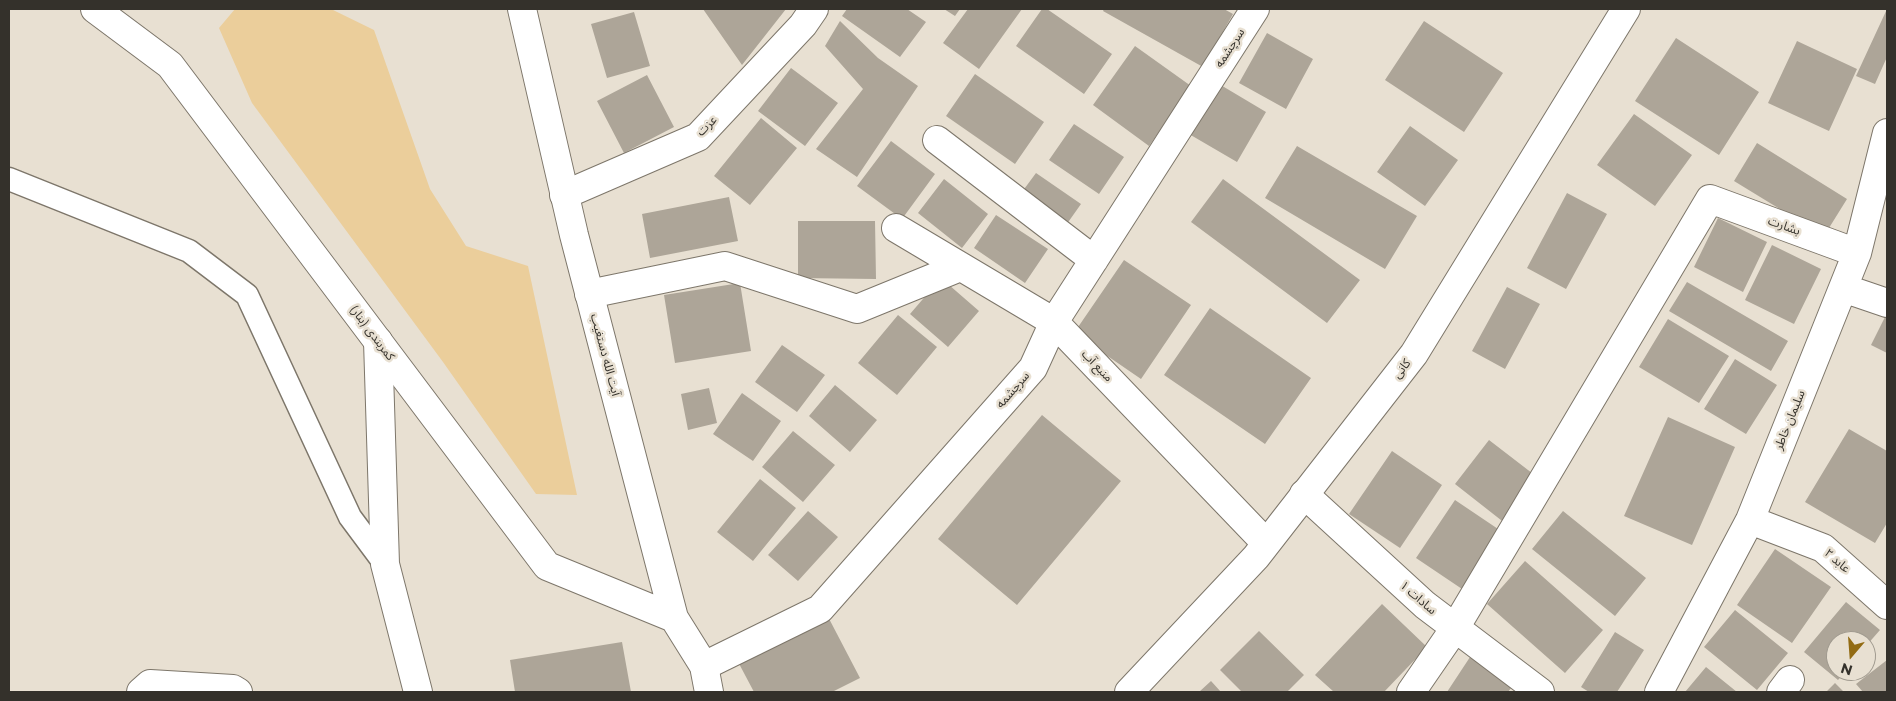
<!DOCTYPE html>
<meta charset="utf-8">
<style>
body{margin:0}
#map{position:relative;width:1896px;height:701px;overflow:hidden;background:#e8e0d2;font-family:Montserrat,sans-serif}
canvas{display:block}
.frame{position:absolute;inset:0;border:10px solid #34312b;pointer-events:none}
.north{position:absolute;left:1826px;top:631px;width:50px;height:50px;box-sizing:border-box;background:#e8e0d2;border:1px solid #a09a8f;border-radius:50%;rotate:198deg;font-size:14px;font-weight:700;line-height:20px;text-align:center;color:#34312b}
.north::after{content:'';display:block;margin:auto;width:18px;height:22px;background:#926b13;clip-path:polygon(50% 0,100% 100%,50% 72%,0 100%)}
</style>
<div id="map">
<canvas width="1896" height="701"></canvas>
<div class="frame"></div>
<div class="north">N</div>
</div>
<script>
const g = document.querySelector('canvas').getContext('2d');
g.lineJoin = 'round';
function fill(path, color) { g.fillStyle = color; g.fill(path, 'evenodd'); }
function strokePath(path, color, width, dash) { g.strokeStyle = color; g.lineWidth = width; g.lineCap = dash ? 'butt' : 'round'; g.setLineDash(dash || []); g.stroke(path); }
function write(font, color, halo, rows, align = 'center') {
  g.font = font + ' Montserrat,"Noto Sans Arabic",sans-serif'; g.lineWidth = 5; g.setLineDash([]); g.textBaseline = 'middle'; g.strokeStyle = halo; g.fillStyle = color; for (const [text, x, y, turn = 0] of rows) {
    g.save(); g.translate(x, y); g.rotate((+turn || 0) * Math.PI / 180); g.textAlign = isNaN(turn) ? turn : align; if (halo) g.strokeText(text, 0, 0); g.fillText(text, 0, 0); g.restore();
  }
}
const green = new Path2D(`
 M 235,9 L 331,9 L 374,30 L 430,189 L 466,246 L 528,266 L 577,495 L 536,494 L 443,362 L 252,103 L 219,28 Z`);
const building = new Path2D(`
 M 703,9 L 786,9 L 742,65 Z
 M 847,9 L 907,9 L 926,22 L 900,57 L 842,16 Z
 M 944,9 L 960,9 L 955,16 Z
 M 968,9 L 1022,9 L 979,69 L 943,43 Z
 M 1042,9 L 1047,9 L 1112,54 L 1084,94 L 1016,46 Z
 M 1104,9 L 1224,9 L 1233,14 L 1203,67 L 1103,11 Z
 M 1887,9 L 1887,57 L 1875,84 L 1856,76 Z
 M 634,12 L 650,66 L 607,78 L 591,24 Z
 M 840,21 L 878,58 L 918,86 L 857,177 L 816,149 L 863,89 L 825,46 Z
 M 1424,21 L 1503,73 L 1464,132 L 1385,80 Z
 M 1267,33 L 1313,59 L 1286,109 L 1239,83 Z
 M 1676,38 L 1759,92 L 1719,155 L 1635,101 Z
 M 1797,41 L 1857,69 L 1829,131 L 1768,103 Z
 M 1135,46 L 1191,86 L 1149,146 L 1093,105 Z
 M 791,68 L 838,103 L 805,146 L 758,111 Z
 M 975,74 L 1044,122 L 1015,164 L 946,116 Z
 M 647,75 L 674,127 L 624,153 L 597,101 Z
 M 1219,84 L 1266,112 L 1237,162 L 1189,134 Z
 M 1634,114 L 1692,155 L 1655,206 L 1597,165 Z
 M 761,118 L 797,148 L 750,205 L 714,176 Z
 M 1074,124 L 1124,157 L 1099,194 L 1049,160 Z
 M 1410,126 L 1458,160 L 1425,206 L 1377,172 Z
 M 891,141 L 935,174 L 902,219 L 857,186 Z
 M 1757,143 L 1847,199 L 1824,236 L 1734,181 Z
 M 1297,146 L 1417,216 L 1385,269 L 1265,198 Z
 M 1036,173 L 1081,204 L 1064,228 L 1019,196 Z
 M 944,179 L 988,214 L 962,248 L 918,213 Z
 M 1223,179 L 1360,280 L 1327,323 L 1191,222 Z
 M 1567,193 L 1607,214 L 1566,289 L 1527,268 Z
 M 729,197 L 738,241 L 650,258 L 642,214 Z
 M 996,215 L 1048,249 L 1025,283 L 974,248 Z
 M 1718,218 L 1767,242 L 1743,292 L 1694,267 Z
 M 798,221 L 875,221 L 876,279 L 798,278 Z
 M 1772,245 L 1821,269 L 1794,324 L 1745,300 Z
 M 1124,260 L 1191,305 L 1141,379 L 1074,333 Z
 M 941,278 L 979,311 L 948,347 L 910,314 Z
 M 1687,282 L 1788,341 L 1771,371 L 1669,311 Z
 M 740,283 L 751,351 L 675,363 L 664,295 Z
 M 1507,287 L 1540,304 L 1505,369 L 1472,351 Z
 M 1210,308 L 1311,378 L 1265,444 L 1164,375 Z
 M 1887,313 L 1887,353 L 1871,345 Z
 M 898,315 L 937,347 L 897,395 L 858,363 Z
 M 1668,319 L 1729,356 L 1699,403 L 1639,367 Z
 M 782,345 L 825,375 L 797,412 L 755,382 Z
 M 1735,359 L 1777,385 L 1746,434 L 1704,409 Z
 M 835,385 L 877,420 L 850,452 L 809,416 Z
 M 709,388 L 717,423 L 688,430 L 681,394 Z
 M 742,393 L 781,421 L 753,461 L 713,434 Z
 M 1042,415 L 1121,481 L 1017,605 L 938,539 Z
 M 1668,417 L 1735,447 L 1692,545 L 1624,516 Z
 M 1849,429 L 1887,451 L 1887,523 L 1875,543 L 1805,502 Z
 M 793,431 L 835,465 L 803,502 L 762,467 Z
 M 1489,440 L 1541,480 L 1506,524 L 1455,484 Z
 M 1392,451 L 1442,485 L 1400,548 L 1349,514 Z
 M 760,479 L 796,508 L 753,561 L 717,532 Z
 M 1455,500 L 1504,533 L 1465,591 L 1416,558 Z
 M 808,511 L 838,537 L 798,581 L 768,555 Z
 M 1563,511 L 1646,578 L 1615,616 L 1532,549 Z
 M 1775,549 L 1831,587 L 1792,643 L 1737,605 Z
 M 1525,561 L 1603,630 L 1565,673 L 1487,604 Z
 M 1846,602 L 1880,630 L 1866,646 L 1866,641 L 1836,641 L 1836,671 L 1846,671 L 1838,680 L 1804,652 Z
 M 1382,604 L 1427,647 L 1384,692 L 1334,692 L 1315,675 Z
 M 1735,610 L 1788,653 L 1757,690 L 1704,647 Z
 M 825,611 L 860,678 L 832,692 L 754,692 L 736,658 Z
 M 1259,631 L 1304,675 L 1287,692 L 1242,692 L 1220,670 Z
 M 1615,632 L 1644,650 L 1617,692 L 1589,692 L 1581,687 Z
 M 622,642 L 631,692 L 515,692 L 510,660 Z
 M 1474,651 L 1517,680 L 1508,692 L 1447,692 Z
 M 1887,660 L 1887,692 L 1863,692 L 1856,684 Z
 M 1706,667 L 1737,692 L 1685,692 Z
 M 1211,681 L 1221,692 L 1199,692 Z
 M 1835,683 L 1844,692 L 1826,692 Z`);
const lane = new Path2D(`
 M 9,179 L 189,251 L 247,295 L 350,517 L 385,564`);
const street = new Path2D(`
 M 937,140 L 1094,260
 M 564,195 L 698,137 L 803,25 L 814,9
 M 896,228 L 1054,322 L 1266,543
 M 1843,288 L 1887,303
 M 589,294 L 725,266 L 857,309 L 960,267
 M 378,341 L 385,564 L 418,692
 M 1304,494 L 1425,605 L 1540,692
 M 1750,520 L 1823,548 L 1887,605
 M 704,666 L 820,609 L 1033,368 L 1054,322 L 1255,9
 M 141,692 L 150,684 L 233,689 L 238,692
 M 1411,692 L 1455,628 L 1710,199 L 1857,253
 M 1659,692 L 1750,520 L 1857,253 L 1887,133
 M 1781,692 L 1790,680`);
const secondary = new Path2D(`
 M 95,9 L 170,65 L 547,566 L 674,618
 M 522,9 L 574,235 L 674,618 L 704,666 L 709,692
 M 1129,692 L 1256,557 L 1414,354 L 1626,9`);
const streetNames = [
 ["سرچشمه",1230,48,-57],
 ["عزت",707,126,-44],
 ["بشارت",1784,226,20],
 ["کمربندی (بنار)",372,333,53],
 ["آیت الله دستغیب",605,355,75],
 ["منبع آب",1097,366,46],
 ["کانی",1402,369,-52],
 ["سرچشمه",1013,390,-49],
 ["سلیمان خاطر",1790,420,-68],
 ["عابد ۲",1837,561,41],
 ["سادات ۱",1418,598,41]
];
fill(green, '#ebce9b');
fill(building, '#ada598');
strokePath(lane, '#7d766a', 25);
strokePath(street, '#7d766a', 30);
strokePath(secondary, '#7d766a', 30);
strokePath(lane, '#fff', 22);
strokePath(street, '#fff', 28);
strokePath(secondary, '#fff', 28);
write('12px', '#34312b', '#e8e0d2', streetNames);
</script>
